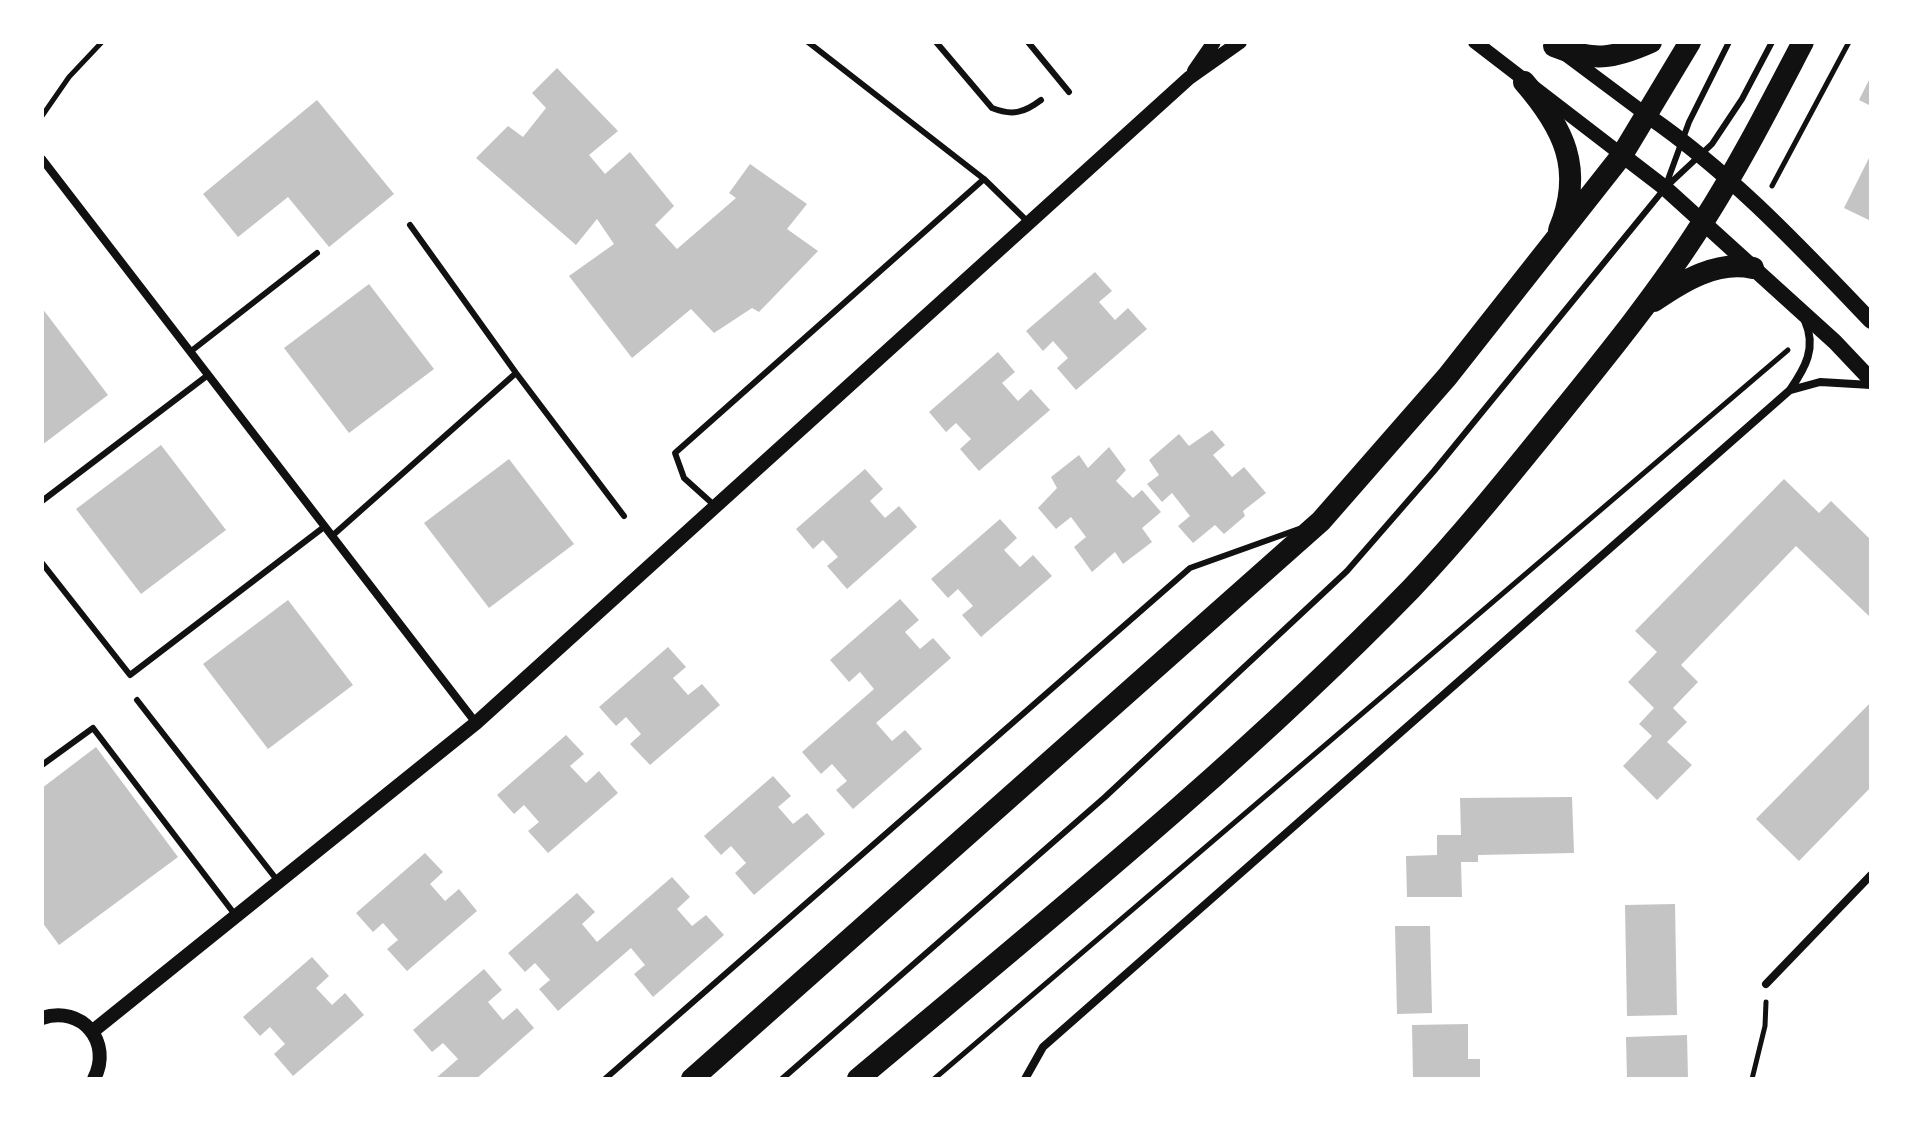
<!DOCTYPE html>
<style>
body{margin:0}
#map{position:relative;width:1913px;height:1121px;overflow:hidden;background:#fff;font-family:Commissioner,sans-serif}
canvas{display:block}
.frame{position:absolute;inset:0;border:44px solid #fff;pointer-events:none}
</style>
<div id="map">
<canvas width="1913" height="1121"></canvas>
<div class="frame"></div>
</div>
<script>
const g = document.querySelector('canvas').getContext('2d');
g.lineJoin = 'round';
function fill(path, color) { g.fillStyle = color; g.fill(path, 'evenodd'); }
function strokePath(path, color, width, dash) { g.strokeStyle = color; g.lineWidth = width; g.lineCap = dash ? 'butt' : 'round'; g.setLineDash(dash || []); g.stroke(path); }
const building = new Path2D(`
 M 557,68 L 618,131 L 589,155 L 605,174 L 630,152 L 674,206 L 655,225 L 677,249 L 736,198 L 729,193 L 750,164 L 807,204 L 787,229 L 818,251 L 759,312 L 752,308 L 714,333 L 691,309 L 632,358 L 569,276 L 614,244 L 597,219 L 576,245 L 476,158 L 508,126 L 523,137 L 546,108 L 532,93 Z
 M 1871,76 L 1871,106 L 1859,100 Z
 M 317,100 L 394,194 L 329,247 L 288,197 L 238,237 L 203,194 Z
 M 1871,154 L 1871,221 L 1844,208 Z
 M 1095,272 L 1112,291 L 1099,302 L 1115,320 L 1128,308 L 1147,329 L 1076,390 L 1057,368 L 1068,358 L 1053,341 L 1043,351 L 1026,331 Z
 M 369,284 L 434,369 L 349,433 L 284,348 Z
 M 42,308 L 108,395 L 42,445 Z
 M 998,352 L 1015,372 L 1002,383 L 1018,401 L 1031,389 L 1050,410 L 979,471 L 960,449 L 971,439 L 956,423 L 946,432 L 929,412 Z
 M 1212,430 L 1225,445 L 1213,455 L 1232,477 L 1244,467 L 1266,493 L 1243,511 L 1245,516 L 1224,534 L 1215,525 L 1193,543 L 1178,526 L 1190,516 L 1172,493 L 1162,502 L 1147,484 L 1159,475 L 1149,460 L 1179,434 L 1189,446 Z
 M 161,445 L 226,530 L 141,594 L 76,509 Z
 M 1109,447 L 1126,470 L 1116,481 L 1133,498 L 1142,490 L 1161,512 L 1142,528 L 1152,542 L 1123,564 L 1115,552 L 1092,572 L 1074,547 L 1086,537 L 1071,517 L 1056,529 L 1038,508 L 1057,488 L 1051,477 L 1079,455 L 1088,468 Z
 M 509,459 L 574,544 L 489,608 L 424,523 Z
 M 865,469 L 883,489 L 870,501 L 885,518 L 899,506 L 917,527 L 847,589 L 827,566 L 838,557 L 823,540 L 813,549 L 796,529 Z
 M 1784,479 L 1819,513 L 1831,501 L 1871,540 L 1871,618 L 1796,546 L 1681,665 L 1698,682 L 1673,708 L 1687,722 L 1667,742 L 1692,765 L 1657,800 L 1623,766 L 1652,736 L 1639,724 L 1654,708 L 1628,682 L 1657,652 L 1635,631 Z
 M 1000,519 L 1017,538 L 1004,550 L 1020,567 L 1033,555 L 1052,576 L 981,637 L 962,615 L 973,606 L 958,589 L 948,598 L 931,579 Z
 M 900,599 L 919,620 L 905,632 L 920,649 L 933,638 L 951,658 L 876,723 L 892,741 L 905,730 L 922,749 L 853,809 L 836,790 L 847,781 L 832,764 L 821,774 L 802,752 L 874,689 L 860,672 L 849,682 L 830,660 Z
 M 288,600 L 353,685 L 268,749 L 203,664 Z
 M 668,647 L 686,667 L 673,678 L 688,695 L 702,684 L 720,705 L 650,765 L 630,744 L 641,734 L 626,717 L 616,726 L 599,707 Z
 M 1871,702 L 1871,787 L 1799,861 L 1756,819 Z
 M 566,735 L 584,754 L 570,766 L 586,783 L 599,771 L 618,793 L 548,853 L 528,831 L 539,822 L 524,805 L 514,814 L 497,795 Z
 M 96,747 L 178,857 L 59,945 L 42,922 L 42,788 Z
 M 773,776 L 791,796 L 778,807 L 793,824 L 807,813 L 825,834 L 754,895 L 735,873 L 746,863 L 731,846 L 721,855 L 704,836 Z
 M 1572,797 L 1574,853 L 1478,855 L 1478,862 L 1461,862 L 1462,897 L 1407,897 L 1406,856 L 1437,855 L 1437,835 L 1461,835 L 1460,798 Z
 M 425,853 L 443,872 L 430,884 L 445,901 L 459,889 L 477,911 L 407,971 L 387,949 L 398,940 L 383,923 L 373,932 L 356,913 Z
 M 672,877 L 690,897 L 677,909 L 692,926 L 706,915 L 724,935 L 653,997 L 634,974 L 645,965 L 631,948 L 558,1011 L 539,989 L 550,980 L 535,963 L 525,972 L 508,953 L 577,893 L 595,912 L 582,924 L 597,942 Z
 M 1675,904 L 1677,1015 L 1627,1016 L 1625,905 Z
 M 1395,926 L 1430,926 L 1432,1013 L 1397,1014 Z
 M 312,957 L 329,976 L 316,988 L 332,1005 L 345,993 L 364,1015 L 293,1076 L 274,1054 L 285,1044 L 270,1027 L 260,1036 L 243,1017 Z
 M 484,969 L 502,990 L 488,1002 L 503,1020 L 517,1008 L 534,1028 L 476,1079 L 435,1079 L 458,1059 L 443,1043 L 432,1052 L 413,1030 Z
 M 1468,1024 L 1468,1059 L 1480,1059 L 1480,1079 L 1413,1079 L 1412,1025 Z
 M 1687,1035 L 1688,1079 L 1627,1079 L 1626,1037 Z`);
const path = new Path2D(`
 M 42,116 L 69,77 L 102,42
 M 1772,186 L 1849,42
 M 934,1079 L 1788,350
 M 1752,1079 L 1765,1026 L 1766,1002`);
const service = new Path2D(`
 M 808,42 L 984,179 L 1028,222
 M 936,42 L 992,108 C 1012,116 1024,113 1041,100
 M 1028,42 L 1069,92
 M 1666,185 L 1689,122 L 1729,42
 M 410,225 L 516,373 L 624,516
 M 190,352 L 317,253
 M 42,501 L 208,375
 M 714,505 L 684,478 L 675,453 L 984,179
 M 332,536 L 516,373
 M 42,563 L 130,675 L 324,527
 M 137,700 L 277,880
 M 42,765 L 93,728 L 236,916
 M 605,1079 L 1190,568 L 1299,529
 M 782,1079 L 1105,797 L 1347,571 L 1434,471 L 1665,188 L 1712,144 L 1742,99 L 1772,42`);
const minor = new Path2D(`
 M 42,159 L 476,723
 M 1791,390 L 1820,382 L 1871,385
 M 1766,984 L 1871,875
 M 1025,1079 L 1043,1047 L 1790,390 C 1805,368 1817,348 1805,321`);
const tertiary = new Path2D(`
 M 1475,42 L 1622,155
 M 1565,54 L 1648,116
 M 1194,71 L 1214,42
 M 42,1018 C 82,1005 113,1042 94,1079
 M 93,1031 L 476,723 L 1189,78 L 1240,42`);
const secondary = new Path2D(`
 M 1648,116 C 1731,173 1801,248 1871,321
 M 1622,155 L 1665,188 L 1835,342 L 1871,380`);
const trunk = new Path2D(`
 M 1554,46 C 1593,62 1613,59 1651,42
 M 1524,82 C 1563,127 1585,169 1559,230
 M 1654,301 C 1683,281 1717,260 1753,268
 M 692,1079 L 1321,521 L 1447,377 L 1622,155 L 1690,42
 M 858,1079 C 1045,922 1241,764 1411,589 C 1463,534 1511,474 1558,416 C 1609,353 1660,290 1703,222 C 1740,164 1771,103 1803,42`);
fill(building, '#c4c4c4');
strokePath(path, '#111', 5);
strokePath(service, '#111', 6);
strokePath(minor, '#111', 8);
strokePath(tertiary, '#111', 14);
strokePath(secondary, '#111', 16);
strokePath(trunk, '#111', 22);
</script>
